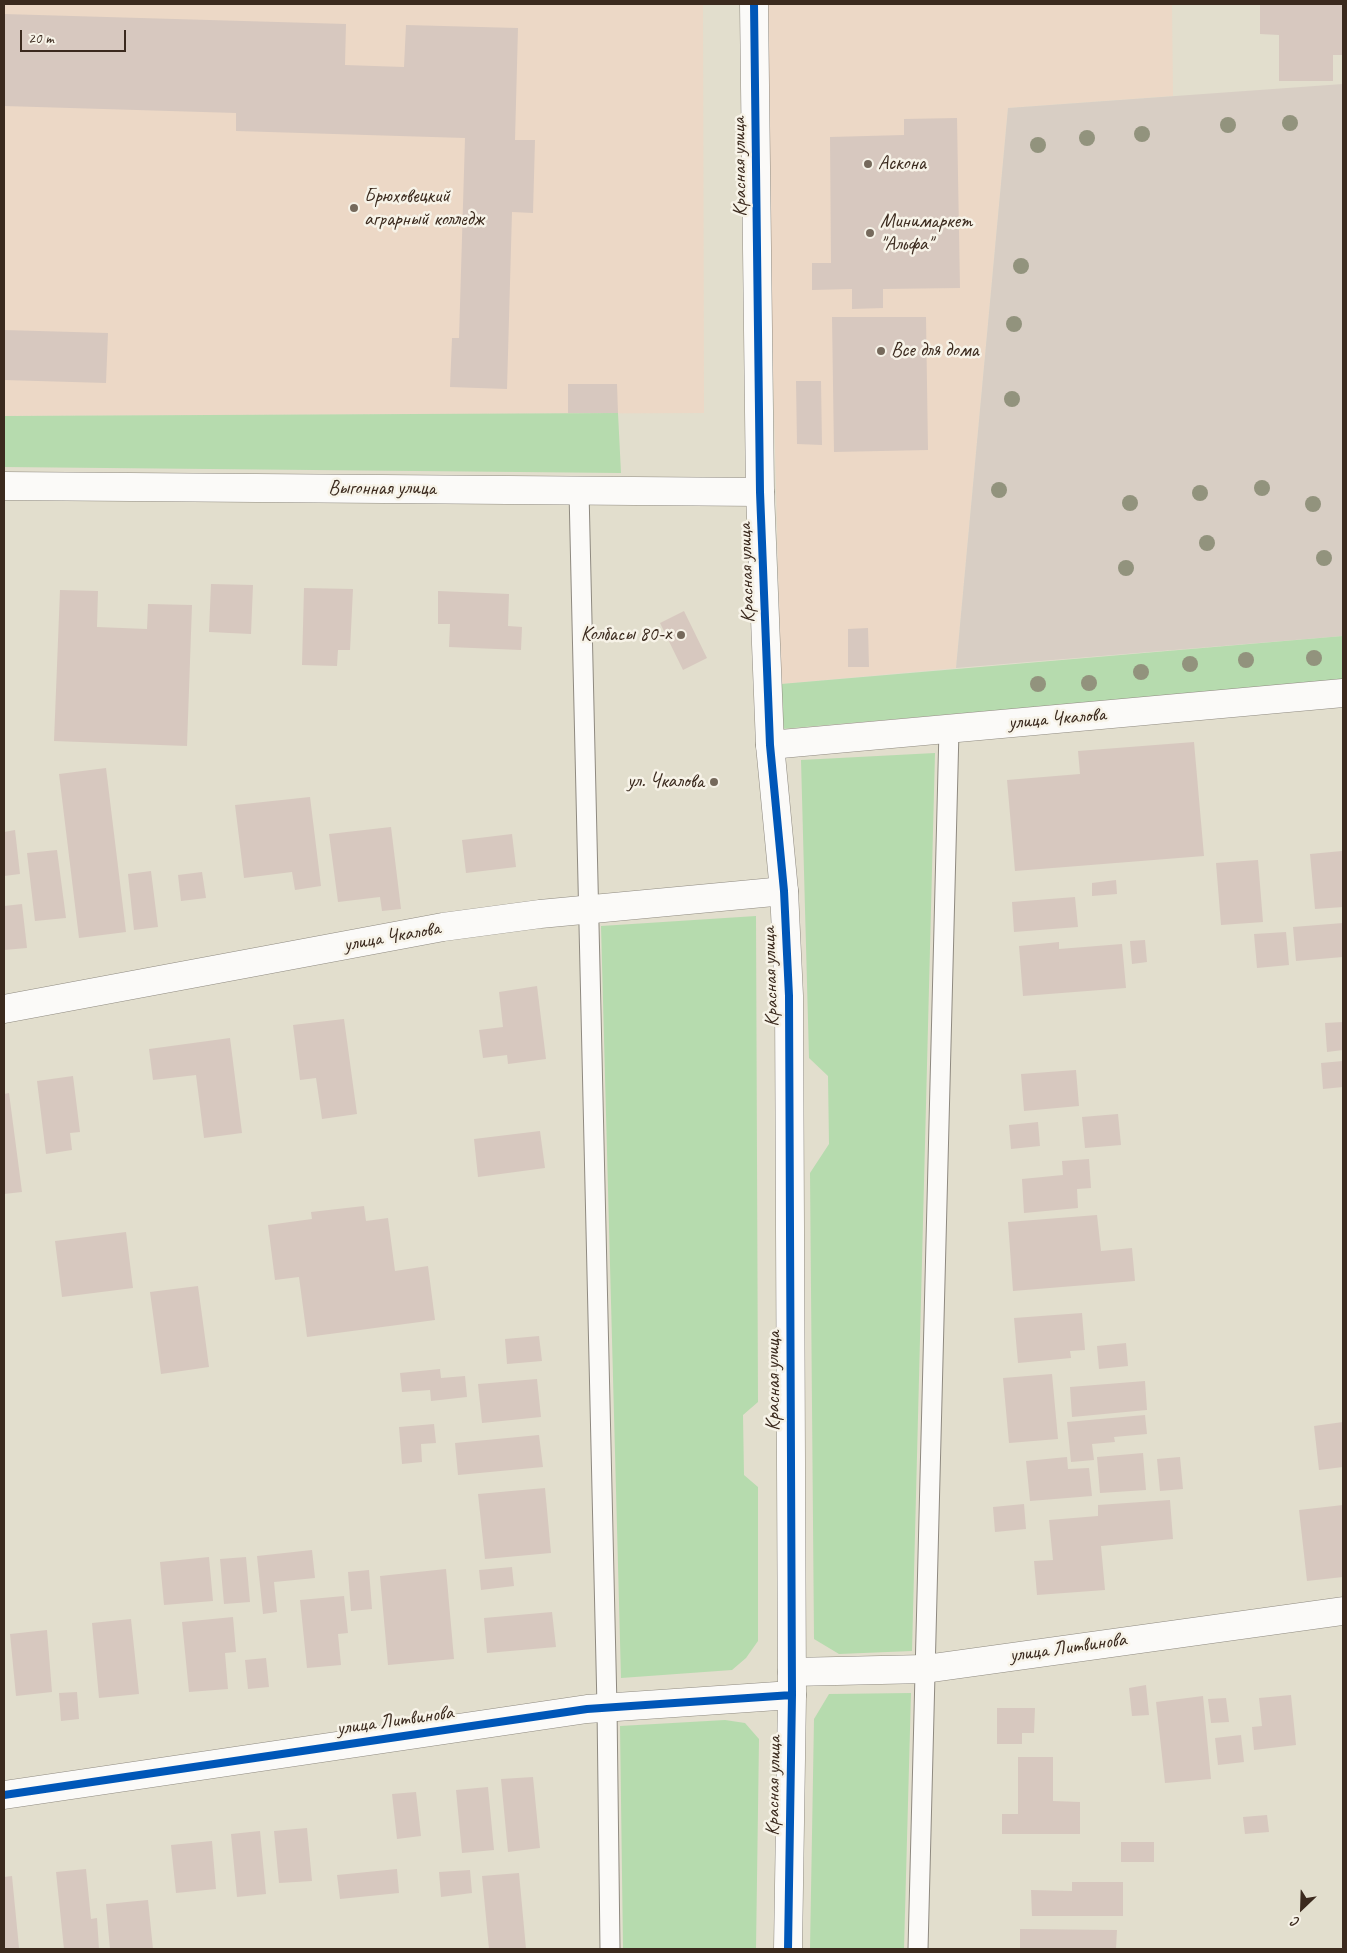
<!DOCTYPE html>
<meta charset="utf-8">
<style>
body{margin:0}
#map{position:relative;width:1347px;height:1953px;overflow:hidden;background:#e2decd;font-family:Caveat,sans-serif}
canvas{display:block}
.frame{position:absolute;inset:0;border:5px solid #3b2a1e;pointer-events:none}
.north{position:absolute;left:1277px;top:1883px;width:50px;height:50px;-webkit-text-stroke:4px #f7f3e8;paint-order:stroke;rotate:204deg;font-size:14px;font-weight:700;line-height:20px;text-align:center;color:#3b2a1e}
.north::after{content:'';display:block;margin:auto;width:18px;height:22px;background:#3b2a1e;clip-path:polygon(50% 0,100% 100%,50% 72%,0 100%)}
.scale{position:absolute;left:20px;top:30px;width:106px;height:22px;box-sizing:border-box;border:2px solid #3b2a1e;border-top:0;padding-left:6px;font-size:15px;line-height:18px;white-space:nowrap;color:#3b2a1e;-webkit-text-stroke:4px #f7f3e8;paint-order:stroke}
</style>
<div id="map">
<canvas width="1347" height="1953"></canvas>
<div class="frame"></div>
<div class="north">С</div>
<div class="scale">20 m</div>
</div>
<script>
const g = document.querySelector('canvas').getContext('2d');
g.lineJoin = 'round';
function fill(path, color) { g.fillStyle = color; g.fill(path, 'evenodd'); }
function strokePath(path, color, width, dash) { g.strokeStyle = color; g.lineWidth = width; g.lineCap = dash ? 'butt' : 'round'; g.setLineDash(dash || []); g.stroke(path); }
function write(font, color, halo, rows, align = 'center') {
  g.font = font + ' Caveat,sans-serif'; g.lineWidth = 5; g.setLineDash([]); g.textBaseline = 'middle'; g.strokeStyle = halo; g.fillStyle = color; for (const [text, x, y, turn = 0] of rows) {
    g.save(); g.translate(x, y); g.rotate((+turn || 0) * Math.PI / 180); g.textAlign = isNaN(turn) ? turn : align; if (halo) g.strokeText(text, 0, 0); g.fillText(text, 0, 0); g.restore();
  }
}
const built = new Path2D(`
 M 4,4 L 703,4 L 704,413 L 4,416 Z
 M 766,4 L 1172,4 L 1173,96 L 1008,108 L 956,668 L 781,684 L 770,253 Z`);
const industrial = new Path2D(`
 M 1343,84 L 1343,636 L 956,668 L 1008,108 Z`);
const green = new Path2D(`
 M 618,413 L 621,473 L 4,467 L 4,416 Z
 M 1343,636 L 1343,680 L 782,729 L 781,684 Z
 M 935,753 L 912,1651 L 839,1654 L 814,1639 L 810,1173 L 829,1144 L 828,1076 L 809,1058 L 801,760 Z
 M 756,916 L 758,1402 L 743,1415 L 744,1475 L 758,1487 L 758,1641 L 746,1658 L 732,1670 L 621,1678 L 601,926 Z
 M 911,1693 L 904,1949 L 810,1949 L 814,1719 L 829,1694 Z
 M 725,1720 L 745,1723 L 759,1739 L 756,1949 L 623,1949 L 620,1726 Z`);
const building = new Path2D(`
 M 1260,4 L 1343,4 L 1343,55 L 1333,55 L 1333,81 L 1279,81 L 1279,35 L 1260,34 Z
 M 4,14 L 346,24 L 345,65 L 404,67 L 406,25 L 518,28 L 515,140 L 535,140 L 533,213 L 512,212 L 507,389 L 450,387 L 452,338 L 459,338 L 465,138 L 236,131 L 236,113 L 4,106 Z
 M 957,118 L 960,288 L 883,289 L 883,308 L 852,309 L 852,289 L 812,290 L 812,263 L 831,263 L 830,137 L 904,135 L 904,119 Z
 M 832,317 L 926,317 L 928,450 L 834,452 Z
 M 4,330 L 108,333 L 106,383 L 4,380 Z
 M 796,381 L 821,381 L 822,445 L 797,444 Z
 M 568,384 L 617,384 L 618,413 L 568,413 Z
 M 211,584 L 253,585 L 251,634 L 209,632 Z
 M 304,588 L 353,589 L 350,650 L 338,650 L 337,666 L 302,665 Z
 M 60,590 L 98,591 L 97,627 L 147,629 L 148,604 L 192,605 L 187,746 L 54,741 Z
 M 438,591 L 509,594 L 508,626 L 522,627 L 521,650 L 449,647 L 450,624 L 438,624 Z
 M 684,611 L 707,658 L 683,670 L 660,623 Z
 M 868,628 L 869,667 L 848,667 L 848,629 Z
 M 1194,742 L 1204,856 L 1015,871 L 1007,780 L 1080,774 L 1078,751 Z
 M 106,768 L 126,932 L 79,938 L 59,774 Z
 M 310,797 L 321,886 L 295,890 L 292,872 L 244,878 L 235,805 Z
 M 391,827 L 401,909 L 382,911 L 380,897 L 338,902 L 329,834 Z
 M 15,830 L 20,874 L 4,876 L 4,832 Z
 M 512,834 L 516,867 L 466,873 L 462,840 Z
 M 57,850 L 66,918 L 35,921 L 27,853 Z
 M 1342,851 L 1343,907 L 1315,909 L 1310,854 Z
 M 1258,860 L 1263,922 L 1221,925 L 1216,863 Z
 M 151,871 L 158,927 L 134,930 L 128,874 Z
 M 202,872 L 206,898 L 181,901 L 178,875 Z
 M 1116,880 L 1117,894 L 1092,896 L 1092,883 Z
 M 1075,897 L 1078,927 L 1014,932 L 1012,902 Z
 M 22,904 L 27,948 L 4,950 L 4,906 Z
 M 1343,923 L 1343,957 L 1296,961 L 1293,927 Z
 M 1286,932 L 1289,965 L 1257,968 L 1254,934 Z
 M 1145,940 L 1147,962 L 1132,964 L 1130,941 Z
 M 1059,942 L 1059,949 L 1122,944 L 1126,988 L 1023,996 L 1019,946 Z
 M 537,986 L 546,1059 L 508,1064 L 507,1055 L 483,1058 L 479,1030 L 503,1027 L 499,992 Z
 M 344,1019 L 357,1114 L 322,1119 L 316,1078 L 300,1080 L 293,1025 Z
 M 1343,1022 L 1343,1050 L 1327,1052 L 1325,1023 Z
 M 230,1038 L 242,1133 L 204,1138 L 196,1075 L 153,1080 L 149,1049 Z
 M 1343,1061 L 1343,1087 L 1323,1089 L 1321,1063 Z
 M 1076,1070 L 1079,1106 L 1024,1111 L 1021,1074 Z
 M 73,1076 L 80,1132 L 70,1133 L 72,1150 L 46,1154 L 37,1081 Z
 M 9,1093 L 22,1192 L 4,1194 L 4,1094 Z
 M 1118,1114 L 1121,1145 L 1085,1148 L 1082,1117 Z
 M 1038,1122 L 1040,1146 L 1011,1149 L 1009,1125 Z
 M 540,1131 L 545,1168 L 478,1177 L 474,1139 Z
 M 1089,1159 L 1091,1188 L 1077,1189 L 1078,1208 L 1024,1213 L 1022,1179 L 1063,1175 L 1062,1161 Z
 M 364,1206 L 366,1221 L 388,1218 L 395,1271 L 428,1266 L 435,1320 L 307,1337 L 299,1277 L 275,1280 L 268,1225 L 312,1219 L 311,1212 Z
 M 1097,1215 L 1101,1251 L 1132,1248 L 1135,1281 L 1013,1291 L 1008,1222 Z
 M 126,1232 L 133,1288 L 62,1297 L 55,1241 Z
 M 198,1286 L 209,1367 L 161,1374 L 150,1292 Z
 M 1082,1313 L 1085,1350 L 1070,1351 L 1071,1358 L 1018,1363 L 1014,1318 Z
 M 539,1336 L 542,1361 L 507,1364 L 505,1339 Z
 M 1126,1343 L 1128,1366 L 1099,1369 L 1097,1346 Z
 M 440,1369 L 441,1378 L 465,1376 L 467,1397 L 431,1401 L 430,1390 L 402,1392 L 400,1373 Z
 M 1052,1374 L 1058,1439 L 1009,1443 L 1003,1378 Z
 M 537,1379 L 541,1417 L 482,1423 L 478,1384 Z
 M 1145,1381 L 1147,1410 L 1072,1417 L 1070,1387 Z
 M 1145,1415 L 1147,1434 L 1114,1437 L 1115,1442 L 1092,1444 L 1094,1460 L 1071,1462 L 1067,1422 Z
 M 1343,1422 L 1343,1467 L 1319,1470 L 1314,1426 Z
 M 434,1424 L 436,1443 L 421,1444 L 422,1462 L 402,1464 L 399,1427 Z
 M 539,1435 L 543,1467 L 458,1475 L 455,1443 Z
 M 1143,1453 L 1146,1490 L 1100,1493 L 1097,1457 Z
 M 1067,1457 L 1068,1469 L 1089,1468 L 1092,1496 L 1030,1501 L 1026,1461 Z
 M 1180,1457 L 1183,1489 L 1160,1491 L 1157,1459 Z
 M 545,1488 L 551,1553 L 485,1559 L 478,1494 Z
 M 1170,1500 L 1173,1539 L 1101,1546 L 1105,1590 L 1037,1595 L 1034,1561 L 1053,1560 L 1049,1520 L 1098,1516 L 1098,1505 Z
 M 1024,1504 L 1026,1529 L 995,1532 L 993,1507 Z
 M 1343,1505 L 1343,1577 L 1307,1581 L 1299,1510 Z
 M 312,1550 L 315,1578 L 274,1582 L 277,1612 L 263,1614 L 257,1556 Z
 M 209,1557 L 213,1601 L 164,1605 L 160,1562 Z
 M 246,1557 L 250,1602 L 224,1604 L 220,1559 Z
 M 512,1567 L 514,1586 L 481,1590 L 479,1570 Z
 M 446,1569 L 454,1659 L 388,1665 L 380,1576 Z
 M 369,1570 L 372,1609 L 351,1611 L 348,1572 Z
 M 344,1596 L 348,1633 L 338,1634 L 341,1665 L 307,1668 L 300,1600 Z
 M 552,1612 L 556,1647 L 487,1653 L 484,1618 Z
 M 233,1617 L 236,1652 L 225,1653 L 228,1689 L 189,1692 L 182,1622 Z
 M 131,1619 L 139,1694 L 99,1698 L 92,1623 Z
 M 47,1630 L 52,1692 L 16,1696 L 10,1634 Z
 M 266,1658 L 269,1687 L 248,1689 L 245,1660 Z
 M 1146,1685 L 1149,1715 L 1132,1716 L 1129,1688 Z
 M 77,1692 L 79,1719 L 61,1721 L 59,1693 Z
 M 1291,1695 L 1296,1745 L 1254,1750 L 1252,1727 L 1262,1726 L 1259,1698 Z
 M 1203,1696 L 1211,1779 L 1165,1783 L 1156,1702 Z
 M 1226,1698 L 1229,1722 L 1211,1723 L 1208,1699 Z
 M 997,1708 L 1035,1708 L 1034,1733 L 1022,1733 L 1022,1744 L 997,1744 Z
 M 1241,1735 L 1244,1762 L 1218,1765 L 1215,1738 Z
 M 1018,1757 L 1053,1757 L 1053,1801 L 1080,1802 L 1080,1834 L 1002,1834 L 1002,1814 L 1018,1814 Z
 M 533,1777 L 540,1848 L 508,1852 L 501,1779 Z
 M 488,1787 L 494,1850 L 462,1853 L 456,1790 Z
 M 416,1792 L 421,1836 L 397,1839 L 392,1794 Z
 M 1267,1815 L 1269,1832 L 1245,1834 L 1243,1817 Z
 M 307,1828 L 312,1881 L 279,1883 L 274,1831 Z
 M 260,1831 L 266,1894 L 237,1897 L 231,1834 Z
 M 212,1841 L 216,1889 L 176,1893 L 171,1845 Z
 M 1121,1842 L 1154,1842 L 1154,1862 L 1121,1862 Z
 M 86,1869 L 91,1919 L 97,1918 L 99,1949 L 64,1949 L 56,1872 Z
 M 397,1869 L 399,1893 L 340,1899 L 337,1875 Z
 M 470,1870 L 472,1893 L 441,1897 L 439,1872 Z
 M 519,1873 L 526,1949 L 489,1949 L 482,1876 Z
 M 12,1876 L 19,1948 L 4,1949 L 4,1877 Z
 M 1072,1882 L 1123,1882 L 1123,1916 L 1032,1916 L 1031,1890 L 1072,1891 Z
 M 148,1900 L 153,1949 L 110,1949 L 106,1904 Z
 M 1020,1929 L 1117,1930 L 1116,1949 L 1020,1949 Z`);
const lane = new Path2D(`
 M 579,491 L 607,1707 L 610,1949
 M 918,1949 L 949,730`);
const street = new Path2D(`
 M 4,486 L 760,492
 M 770,745 L 1343,693
 M 4,1009 L 443,927 L 540,914 L 784,891
 M 792,1672 L 925,1669 L 1343,1611
 M 4,1795 L 587,1709 L 792,1695`);
const secondary = new Path2D(`
 M 754,4 L 760,492 L 770,745 L 784,891 L 789,996 L 792,1695 L 788,1949`);
const cycleway = new Path2D(`
 M 754,4 L 760,492 L 770,745 L 784,891 L 789,996 L 792,1695 L 788,1949
 M 4,1795 L 587,1709 L 792,1695`);
const trees = [
 [1290,123],
 [1228,125],
 [1142,134],
 [1087,138],
 [1038,145],
 [1021,266],
 [1014,324],
 [1012,399],
 [1262,488],
 [999,490],
 [1200,493],
 [1130,503],
 [1313,504],
 [1207,543],
 [1324,558],
 [1126,568],
 [1314,658],
 [1246,660],
 [1190,664],
 [1141,672],
 [1089,683],
 [1038,684]
];
const markers = [
 [868,164,5,"#75695b"],
 [354,208,5,"#75695b"],
 [870,233,5,"#75695b"],
 [881,351,5,"#75695b"],
 [681,635,5,"#75695b"],
 [714,782,5,"#75695b"]
];
const poiNames = [
 ["Аскона",878,164],
 ["Брюховецкий",364,197],
 ["аграрный колледж",364,220],
 ["Минимаркет",880,222],
 ["\"Альфа\"",880,245],
 ["Все для дома",891,351],
 ["Колбасы 80-х",671,635,"right"],
 ["ул. Чкалова",704,782,"right"]
];
const streetNames = [
 ["Красная улица",740,167,-91],
 ["Выгонная улица",382,489],
 ["Красная улица",747,573,-92],
 ["улица Чкалова",1057,719,-5],
 ["улица Чкалова",392,937,-10],
 ["Красная улица",771,977,-92],
 ["Красная улица",774,1381,-90],
 ["улица Литвинова",1068,1648,-8],
 ["улица Литвинова",395,1721,-8],
 ["Красная улица",774,1786,-89]
];
fill(built, '#ecd8c6');
fill(industrial, '#d8cec4');
fill(green, '#b6dbae');
fill(building, '#d7c8bf');
strokePath(lane, '#8f8a80', 21);
strokePath(street, '#8f8a80', 29);
strokePath(secondary, '#8f8a80', 29);
strokePath(lane, '#fbfaf8', 19);
strokePath(street, '#fbfaf8', 28);
strokePath(secondary, '#fbfaf8', 28);
strokePath(cycleway, '#0057b8', 8);
g.fillStyle = '#92937d';
for (const [x, y] of trees) { g.beginPath(); g.arc(x, y, 8, 0, 2 * Math.PI); g.fill(); }
for (const [x, y, r, color] of markers) { const dot = new Path2D(); dot.arc(x, y, r, 0, 2 * Math.PI); g.fillStyle = color; g.fill(dot); strokePath(dot, '#f7f3e8', 2); }
write('20px', '#3b2a1e', '#f7f3e8', poiNames, 'left');
write('20px', '#3b2a1e', '#f7f3e8', streetNames);
</script>
